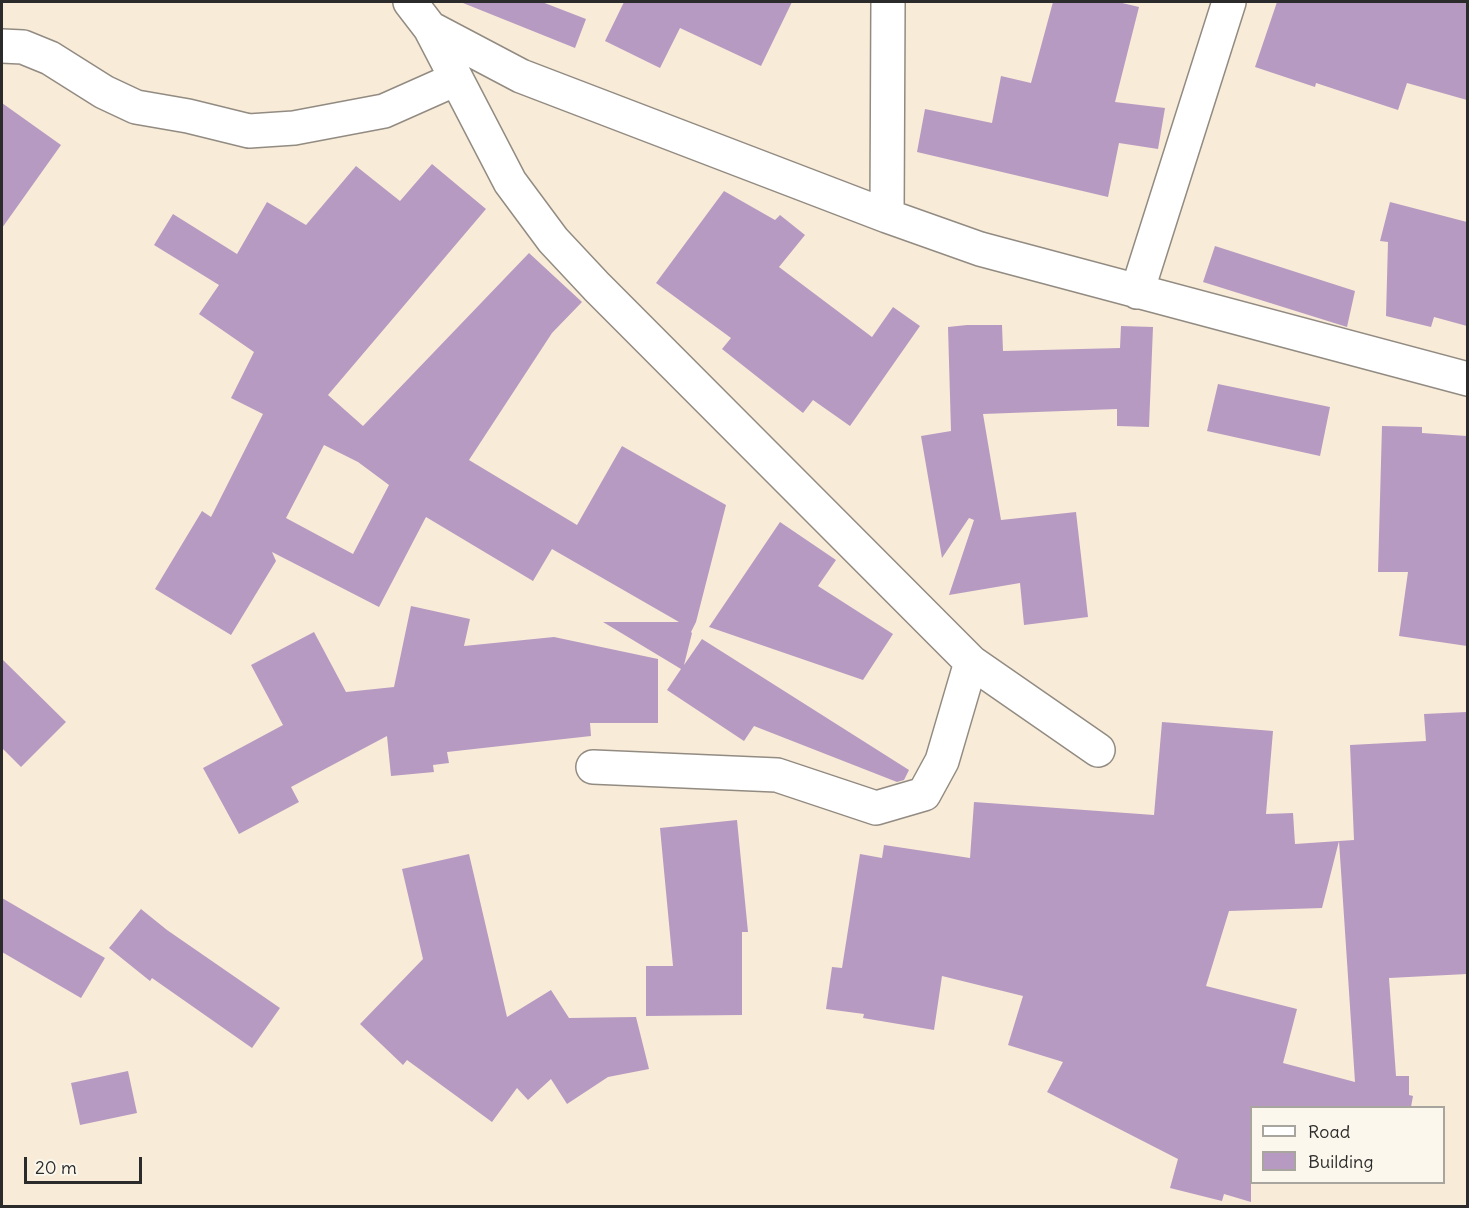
<!DOCTYPE html>
<style>
body{margin:0}
#map{position:relative;width:1469px;height:1208px;overflow:hidden;background:#f8ebd8;font-family:Delius,sans-serif}
canvas{display:block}
.frame{position:absolute;inset:0;border:3px solid #2b2b2b;pointer-events:none}
.legend{position:absolute;left:1250px;top:1106px;width:195px;height:78px;box-sizing:border-box;background:#fbf7ec;border:2px solid #a8a59f;margin:0;padding:8px 10px;list-style:none;font-size:18px;color:#2b2b2b}
.legend li{display:flex;align-items:center;gap:12px;height:30px}
.legend b{width:30px;border:2px solid #a8a59f}
.scale{position:absolute;left:24px;top:1157px;width:118px;height:27px;box-sizing:border-box;border:3px solid #2b2b2b;border-top:0;padding-left:8px;font-size:18px;line-height:21px;white-space:nowrap;color:#2b2b2b;-webkit-text-stroke:4px #fbf7ec;paint-order:stroke}
</style>
<div id="map">
<canvas width="1469" height="1208"></canvas>
<div class="frame"></div>
<ul class="legend">
<li><b style="height:8px;background:#fff"></b>Road</li>
<li><b style="height:16px;background:#b79ac2"></b>Building</li>
</ul>
<div class="scale">20 m</div>
</div>
<script>
const g = document.querySelector('canvas').getContext('2d');
g.lineJoin = 'round';
function fill(path, color) { g.fillStyle = color; g.fill(path, 'evenodd'); }
function strokePath(path, color, width, dash) { g.strokeStyle = color; g.lineWidth = width; g.lineCap = dash ? 'butt' : 'round'; g.setLineDash(dash || []); g.stroke(path); }
const building = new Path2D(`
 M 463,2 L 542,2 L 586,19 L 575,48 L 463,3 Z
 M 624,2 L 792,2 L 761,66 L 680,28 L 660,68 L 605,41 Z
 M 1053,2 L 1118,2 L 1139,7 L 1115,102 L 1165,108 L 1158,149 L 1119,143 L 1108,197 L 917,152 L 925,109 L 992,123 L 1001,76 L 1031,83 Z
 M 1277,2 L 1467,2 L 1467,100 L 1407,83 L 1398,110 L 1316,83 L 1315,87 L 1255,67 Z
 M 2,103 L 61,145 L 2,228 Z
 M 432,164 L 486,209 L 328,395 L 363,426 L 529,253 L 582,302 L 552,333 L 469,460 L 577,525 L 622,446 L 726,505 L 696,622 L 691,632 L 692,633 L 684,665 L 702,639 L 909,770 L 904,780 L 897,782 L 754,726 L 744,741 L 667,690 L 681,669 L 603,622 L 679,622 L 552,549 L 533,581 L 426,517 L 379,607 L 272,552 L 276,561 L 231,635 L 155,589 L 202,511 L 211,517 L 263,414 L 231,398 L 254,352 L 199,314 L 219,285 L 154,245 L 173,214 L 237,254 L 267,202 L 306,225 L 356,166 L 400,201 ZM 324,445 L 358,462 L 389,485 L 353,554 L 286,518 Z
 M 724,191 L 775,220 L 780,215 L 805,235 L 779,267 L 872,337 L 893,307 L 920,326 L 850,426 L 813,400 L 803,413 L 722,349 L 731,338 L 656,283 Z
 M 1390,202 L 1467,222 L 1467,326 L 1434,317 L 1431,327 L 1386,316 L 1388,242 L 1380,241 Z
 M 1215,246 L 1355,291 L 1347,327 L 1203,282 Z
 M 967,325 L 1002,325 L 1003,351 L 1120,348 L 1121,326 L 1153,327 L 1149,427 L 1117,426 L 1117,409 L 983,414 L 1001,520 L 1076,512 L 1088,617 L 1024,625 L 1020,583 L 949,595 L 974,520 L 969,518 L 942,558 L 921,436 L 951,431 L 948,327 Z
 M 1218,384 L 1330,407 L 1320,456 L 1207,431 Z
 M 1382,426 L 1422,427 L 1422,433 L 1467,436 L 1467,646 L 1399,636 L 1408,572 L 1378,572 Z
 M 780,522 L 836,560 L 818,586 L 893,634 L 863,680 L 709,627 Z
 M 411,606 L 470,619 L 464,646 L 554,637 L 658,659 L 658,723 L 590,723 L 591,736 L 447,752 L 449,763 L 433,765 L 434,772 L 391,776 L 387,736 L 291,787 L 299,802 L 239,834 L 203,768 L 283,725 L 251,665 L 314,632 L 346,692 L 394,687 Z
 M 2,659 L 66,722 L 21,767 L 2,748 Z
 M 1467,712 L 1467,974 L 1389,978 L 1396,1076 L 1409,1076 L 1409,1095 L 1413,1096 L 1411,1107 L 1251,1107 L 1251,1202 L 1224,1194 L 1222,1201 L 1170,1188 L 1178,1159 L 1047,1092 L 1063,1062 L 1008,1045 L 1023,996 L 942,976 L 934,1030 L 863,1018 L 864,1014 L 826,1009 L 832,967 L 842,968 L 860,854 L 882,858 L 884,845 L 970,858 L 974,802 L 1154,815 L 1162,722 L 1273,731 L 1266,814 L 1293,813 L 1295,844 L 1354,840 L 1350,745 L 1426,741 L 1424,714 ZM 1339,841 L 1355,1082 L 1283,1063 L 1297,1009 L 1206,986 L 1229,911 L 1322,908 Z
 M 737,820 L 748,932 L 742,932 L 742,1015 L 646,1016 L 646,966 L 673,966 L 660,828 Z
 M 469,854 L 507,1017 L 551,990 L 569,1018 L 636,1017 L 649,1069 L 608,1077 L 567,1104 L 551,1079 L 528,1100 L 517,1088 L 492,1122 L 407,1060 L 403,1065 L 360,1024 L 423,959 L 402,869 Z
 M 2,898 L 105,958 L 81,998 L 2,952 Z
 M 141,909 L 167,930 L 280,1008 L 252,1048 L 152,978 L 150,981 L 109,948 Z
 M 128,1071 L 137,1113 L 80,1125 L 71,1083 Z`);
const minor = new Path2D(`
 M 410,2 L 430,28 L 521,76 L 887,216 L 980,249 L 1468,379
 M 430,28 L 510,182 L 553,240 L 597,287 L 971,662 L 1098,750
 M 2,46 L 23,47 L 50,58 L 104,92 L 136,107 L 188,116 L 249,131 L 294,128 L 384,111 L 456,79
 M 887,216 L 888,2
 M 1137,292 L 1229,2
 M 593,767 L 777,775 L 876,808 L 924,794 L 942,761 L 971,662`);
fill(building, '#b79ac2');
strokePath(minor, '#928b82', 36);
strokePath(minor, '#fff', 33);
</script>
